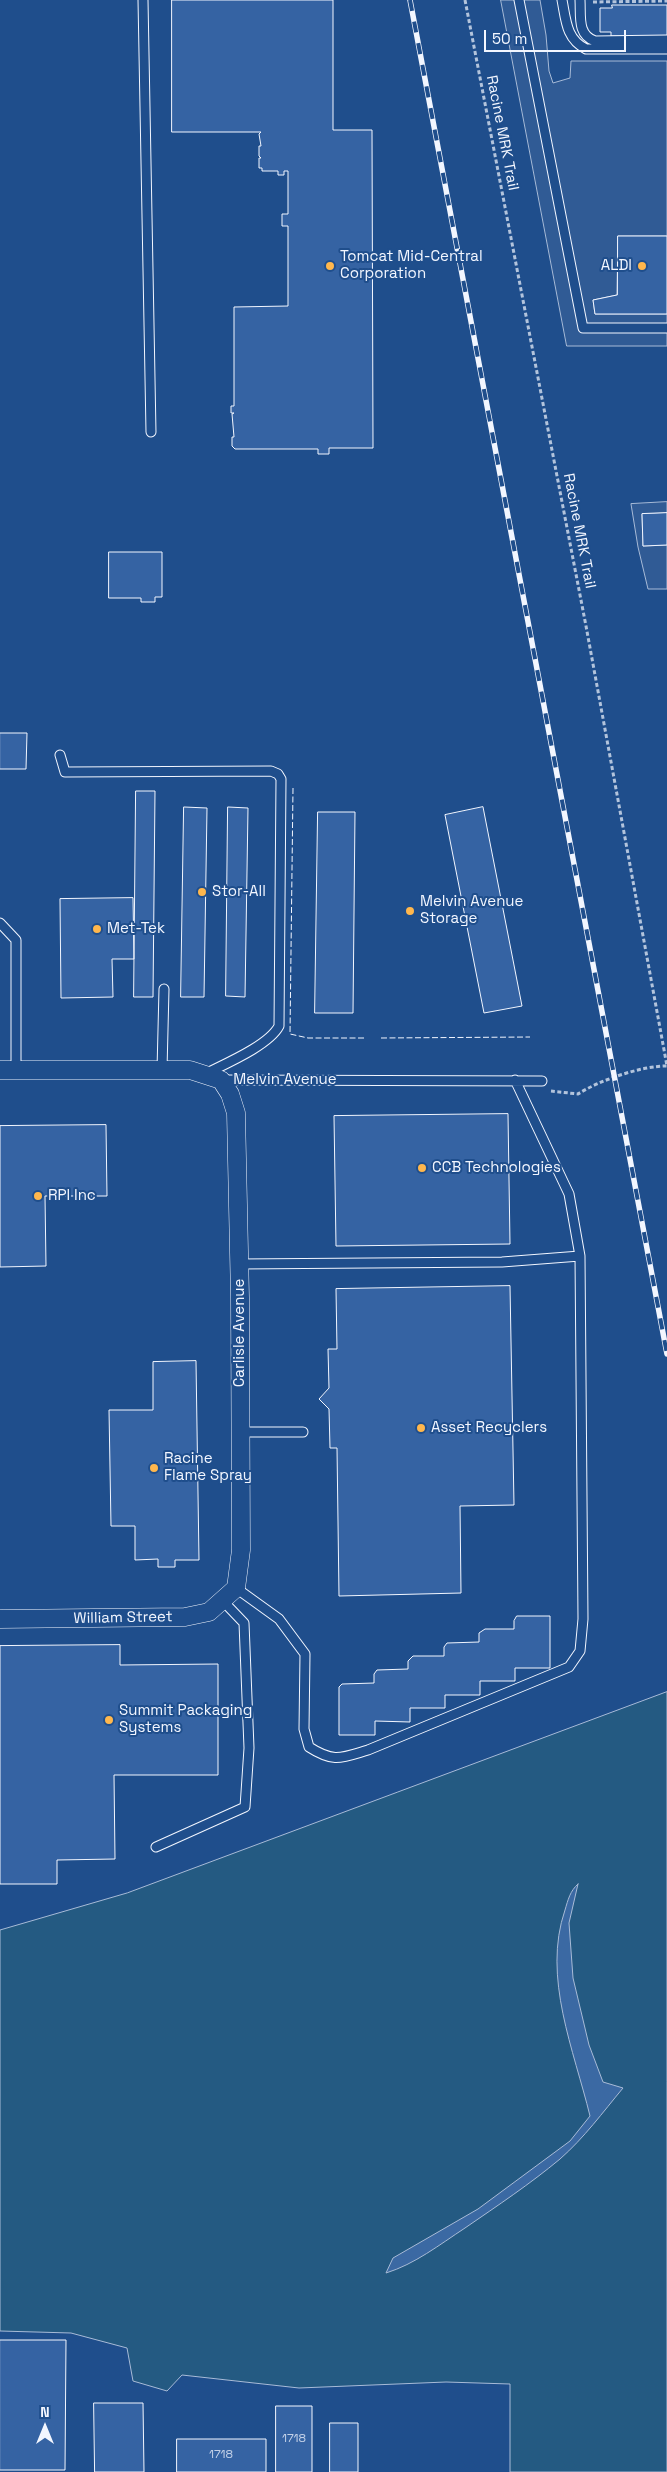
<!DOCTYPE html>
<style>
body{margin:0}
#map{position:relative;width:667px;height:2472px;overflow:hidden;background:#1f4e8c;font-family:"Space Grotesk",sans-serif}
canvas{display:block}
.north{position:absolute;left:20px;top:2402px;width:50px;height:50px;-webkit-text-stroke:4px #1f4e8c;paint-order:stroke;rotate:0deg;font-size:14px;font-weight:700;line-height:20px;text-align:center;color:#f2f6ff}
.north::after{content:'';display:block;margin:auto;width:18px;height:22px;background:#f2f6ff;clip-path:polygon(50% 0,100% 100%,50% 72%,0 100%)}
.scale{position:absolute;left:484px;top:30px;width:142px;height:22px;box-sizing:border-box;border:2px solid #f2f6ff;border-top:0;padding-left:6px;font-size:15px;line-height:18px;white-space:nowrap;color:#f2f6ff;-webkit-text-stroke:4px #1f4e8c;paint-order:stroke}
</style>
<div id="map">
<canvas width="667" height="2472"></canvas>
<div class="north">N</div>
<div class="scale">50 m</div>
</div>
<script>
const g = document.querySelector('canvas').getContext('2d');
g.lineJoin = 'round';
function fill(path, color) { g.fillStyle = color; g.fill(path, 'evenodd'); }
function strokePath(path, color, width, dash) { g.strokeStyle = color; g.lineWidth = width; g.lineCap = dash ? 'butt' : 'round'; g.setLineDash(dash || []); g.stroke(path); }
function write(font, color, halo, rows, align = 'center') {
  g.font = font + ' "Space Grotesk",sans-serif'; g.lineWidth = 4; g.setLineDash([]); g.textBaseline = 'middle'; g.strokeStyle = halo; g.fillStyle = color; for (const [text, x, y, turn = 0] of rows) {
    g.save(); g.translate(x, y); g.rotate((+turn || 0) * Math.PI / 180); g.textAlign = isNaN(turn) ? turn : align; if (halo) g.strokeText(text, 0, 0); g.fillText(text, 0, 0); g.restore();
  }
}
const green = new Path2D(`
 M 667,1692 L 667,2472 L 510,2472 L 510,2384 L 446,2382 L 299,2388 L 182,2375 L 167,2391 L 133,2381 L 127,2348 L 71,2333 L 0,2331 L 0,1930 L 127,1893 Z`);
const parking = new Path2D(`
 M 501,0 L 540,0 L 546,35 L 549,71 L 553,83 L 570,78 L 571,61 L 667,61 L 667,236 L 618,236 L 617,295 L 593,300 L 595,314 L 667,314 L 667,346 L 567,346 Z
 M 667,502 L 667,513 L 642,514 L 643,546 L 667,545 L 667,589 L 648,589 L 638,547 L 631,504 Z`);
const water = new Path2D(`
 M 578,1884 L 569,1923 L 573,1978 L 589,2045 L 603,2082 L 623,2088 C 603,2112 584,2138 560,2159 C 530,2184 497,2206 465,2228 C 439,2245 415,2264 386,2273 L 393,2258 L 478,2209 L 570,2141 L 590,2116 C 574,2050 542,1977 565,1910 C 568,1900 570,1891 578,1884 Z`);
const building = new Path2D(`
 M 172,0 L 333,0 L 333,130 L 372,130 L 373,448 L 329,448 L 329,454 L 318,454 L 318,449 L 235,449 L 232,446 L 232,437 L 234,437 L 232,414 L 234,413 L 231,413 L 231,406 L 234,406 L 234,307 L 288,306 L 288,226 L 282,226 L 282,214 L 288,214 L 288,171 L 284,171 L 284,175 L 278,175 L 278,171 L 262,171 L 262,168 L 259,168 L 259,158 L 261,158 L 259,156 L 259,146 L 261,146 L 259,134 L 261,132 L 172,132 Z
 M 612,5 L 667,5 L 667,36 L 611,36 L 611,32 L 600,32 L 600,8 L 612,8 Z
 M 618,236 L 667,236 L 667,314 L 595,314 L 593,300 L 617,295 Z
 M 667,513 L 667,545 L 643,546 L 642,514 Z
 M 109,552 L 162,552 L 162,597 L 155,597 L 155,602 L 141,602 L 141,598 L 109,598 Z
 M 0,733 L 27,733 L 26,769 L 0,769 Z
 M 136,791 L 155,791 L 153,997 L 134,997 Z
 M 184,807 L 207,808 L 204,997 L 181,997 Z
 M 228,807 L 248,808 L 245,997 L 226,996 Z
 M 483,807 L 522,1006 L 484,1013 L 445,815 Z
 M 318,812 L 355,812 L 353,1013 L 315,1013 Z
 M 133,898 L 134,959 L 112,959 L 113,997 L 61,998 L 60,899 Z
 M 508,1114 L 510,1244 L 336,1246 L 334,1116 Z
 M 106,1125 L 107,1196 L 45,1196 L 46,1266 L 0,1267 L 0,1126 Z
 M 510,1286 L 514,1505 L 460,1506 L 461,1593 L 339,1596 L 337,1448 L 330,1448 L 329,1409 L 319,1399 L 329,1388 L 328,1349 L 337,1349 L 336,1289 Z
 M 196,1361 L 199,1560 L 175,1560 L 175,1567 L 158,1567 L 158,1559 L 135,1560 L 135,1526 L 111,1526 L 109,1410 L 153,1410 L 153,1362 Z
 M 517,1616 L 550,1616 L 550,1668 L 515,1668 L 515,1681 L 480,1681 L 480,1695 L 445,1695 L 445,1708 L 410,1708 L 410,1722 L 375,1721 L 375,1735 L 339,1735 L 339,1687 L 342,1684 L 374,1683 L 374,1674 L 377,1670 L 408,1669 L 408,1661 L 413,1656 L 444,1656 L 444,1647 L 447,1643 L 479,1642 L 479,1633 L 485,1629 L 514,1629 L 514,1621 Z
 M 120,1645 L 120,1665 L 218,1664 L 218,1775 L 114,1775 L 115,1859 L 57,1860 L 57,1884 L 0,1884 L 0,1646 Z
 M 0,2340 L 66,2340 L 65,2470 L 0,2470 Z
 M 94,2403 L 143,2403 L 144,2472 L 95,2472 Z
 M 276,2406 L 312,2406 L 312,2472 L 276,2472 Z
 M 330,2423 L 358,2423 L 358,2472 L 330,2472 Z
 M 177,2439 L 266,2439 L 266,2472 L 177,2472 Z`);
const path = new Path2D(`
 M 465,0 L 586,626 L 667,1066 C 641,1066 600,1080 578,1094 L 551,1091
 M 593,2 L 667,1`);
const service = new Path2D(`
 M 143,0 L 151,432
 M 519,0 L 583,328 L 667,328
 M 562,0 C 566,20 566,39 586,49 L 667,49
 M 580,0 C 581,16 577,35 595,41 L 667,40
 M 60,755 L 65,772 L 271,771 L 278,774 L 281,779 L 279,1026 C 269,1045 227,1063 207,1073
 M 0,923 L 16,940 L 16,1070
 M 162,1070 L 164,989
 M 222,1080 L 542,1081
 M 239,1264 L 502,1262 L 580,1256
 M 240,1432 L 303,1432
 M 236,1588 L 279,1619 L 305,1654 L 304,1729 L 309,1747 C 334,1763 341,1758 368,1750 L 569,1667 L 580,1651 L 583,1619 L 580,1256 L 569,1194 L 515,1080
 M 156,1847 L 245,1807 L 249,1748 L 244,1623 L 223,1601`);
const minor = new Path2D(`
 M 0,1070 L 190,1070 L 221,1080 L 230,1094 L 236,1113 L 240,1298 L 241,1550 L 236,1588 L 209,1612 L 185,1617 L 0,1619`);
const rail = new Path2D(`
 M 410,0 L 667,1354`);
const fence = new Path2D(`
 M 293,788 L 290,1034 L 308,1038 L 365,1038
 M 381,1038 L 530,1037`);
const markers = [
 [330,266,5,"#ffb74d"],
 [642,266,5,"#ffb74d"],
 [202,892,5,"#ffb74d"],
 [410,911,5,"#ffb74d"],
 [97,929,5,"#ffb74d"],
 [422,1168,5,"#ffb74d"],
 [38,1196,5,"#ffb74d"],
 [421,1428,5,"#ffb74d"],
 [154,1468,5,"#ffb74d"],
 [109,1720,5,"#ffb74d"]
];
const numberNames = [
 ["1718",294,2439],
 ["1718",221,2455]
];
const streetNames = [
 ["Racine MRK Trail",502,133,79],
 ["Racine MRK Trail",579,531,79],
 ["Melvin Avenue",285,1080],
 ["Carlisle Avenue",240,1333,-90],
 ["William Street",123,1618,-1]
];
const poiNames = [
 ["Tomcat Mid-Central",340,257],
 ["Corporation",340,274],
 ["ALDI",632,266,"right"],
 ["Stor-All",212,892],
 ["Melvin Avenue",420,902],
 ["Storage",420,919],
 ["Met-Tek",107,929],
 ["CCB Technologies",432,1168],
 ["RPI Inc",48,1196],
 ["Asset Recyclers",431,1428],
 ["Racine",164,1459],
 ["Flame Spray",164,1476],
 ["Summit Packaging",119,1711],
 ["Systems",119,1728]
];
fill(green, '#245a82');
strokePath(green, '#a8bbd7', 1);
fill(parking, '#305b95');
strokePath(parking, '#a8bbd7', 1);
fill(water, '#3b69a3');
strokePath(water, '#a8bbd7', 1);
fill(building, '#3563a3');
strokePath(building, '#f2f6ff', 1);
strokePath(service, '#f2f6ff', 11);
strokePath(minor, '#f2f6ff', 19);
strokePath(path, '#b3c4dc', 3, [4, 2.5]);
strokePath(service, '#1f4e8c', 9);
strokePath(minor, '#1f4e8c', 18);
strokePath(rail, '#f2f6ff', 5.5);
strokePath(rail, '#1f4e8c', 4, [11]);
strokePath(fence, '#f2f6ff', 1, [6, 2.5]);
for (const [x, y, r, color] of markers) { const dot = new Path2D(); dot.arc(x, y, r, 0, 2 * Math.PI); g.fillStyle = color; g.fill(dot); strokePath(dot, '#1f4e8c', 2); }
write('12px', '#c3d1e8', null, numberNames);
write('15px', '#f2f6ff', '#1f4e8c', streetNames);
write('15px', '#f2f6ff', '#1f4e8c', poiNames, 'left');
</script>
